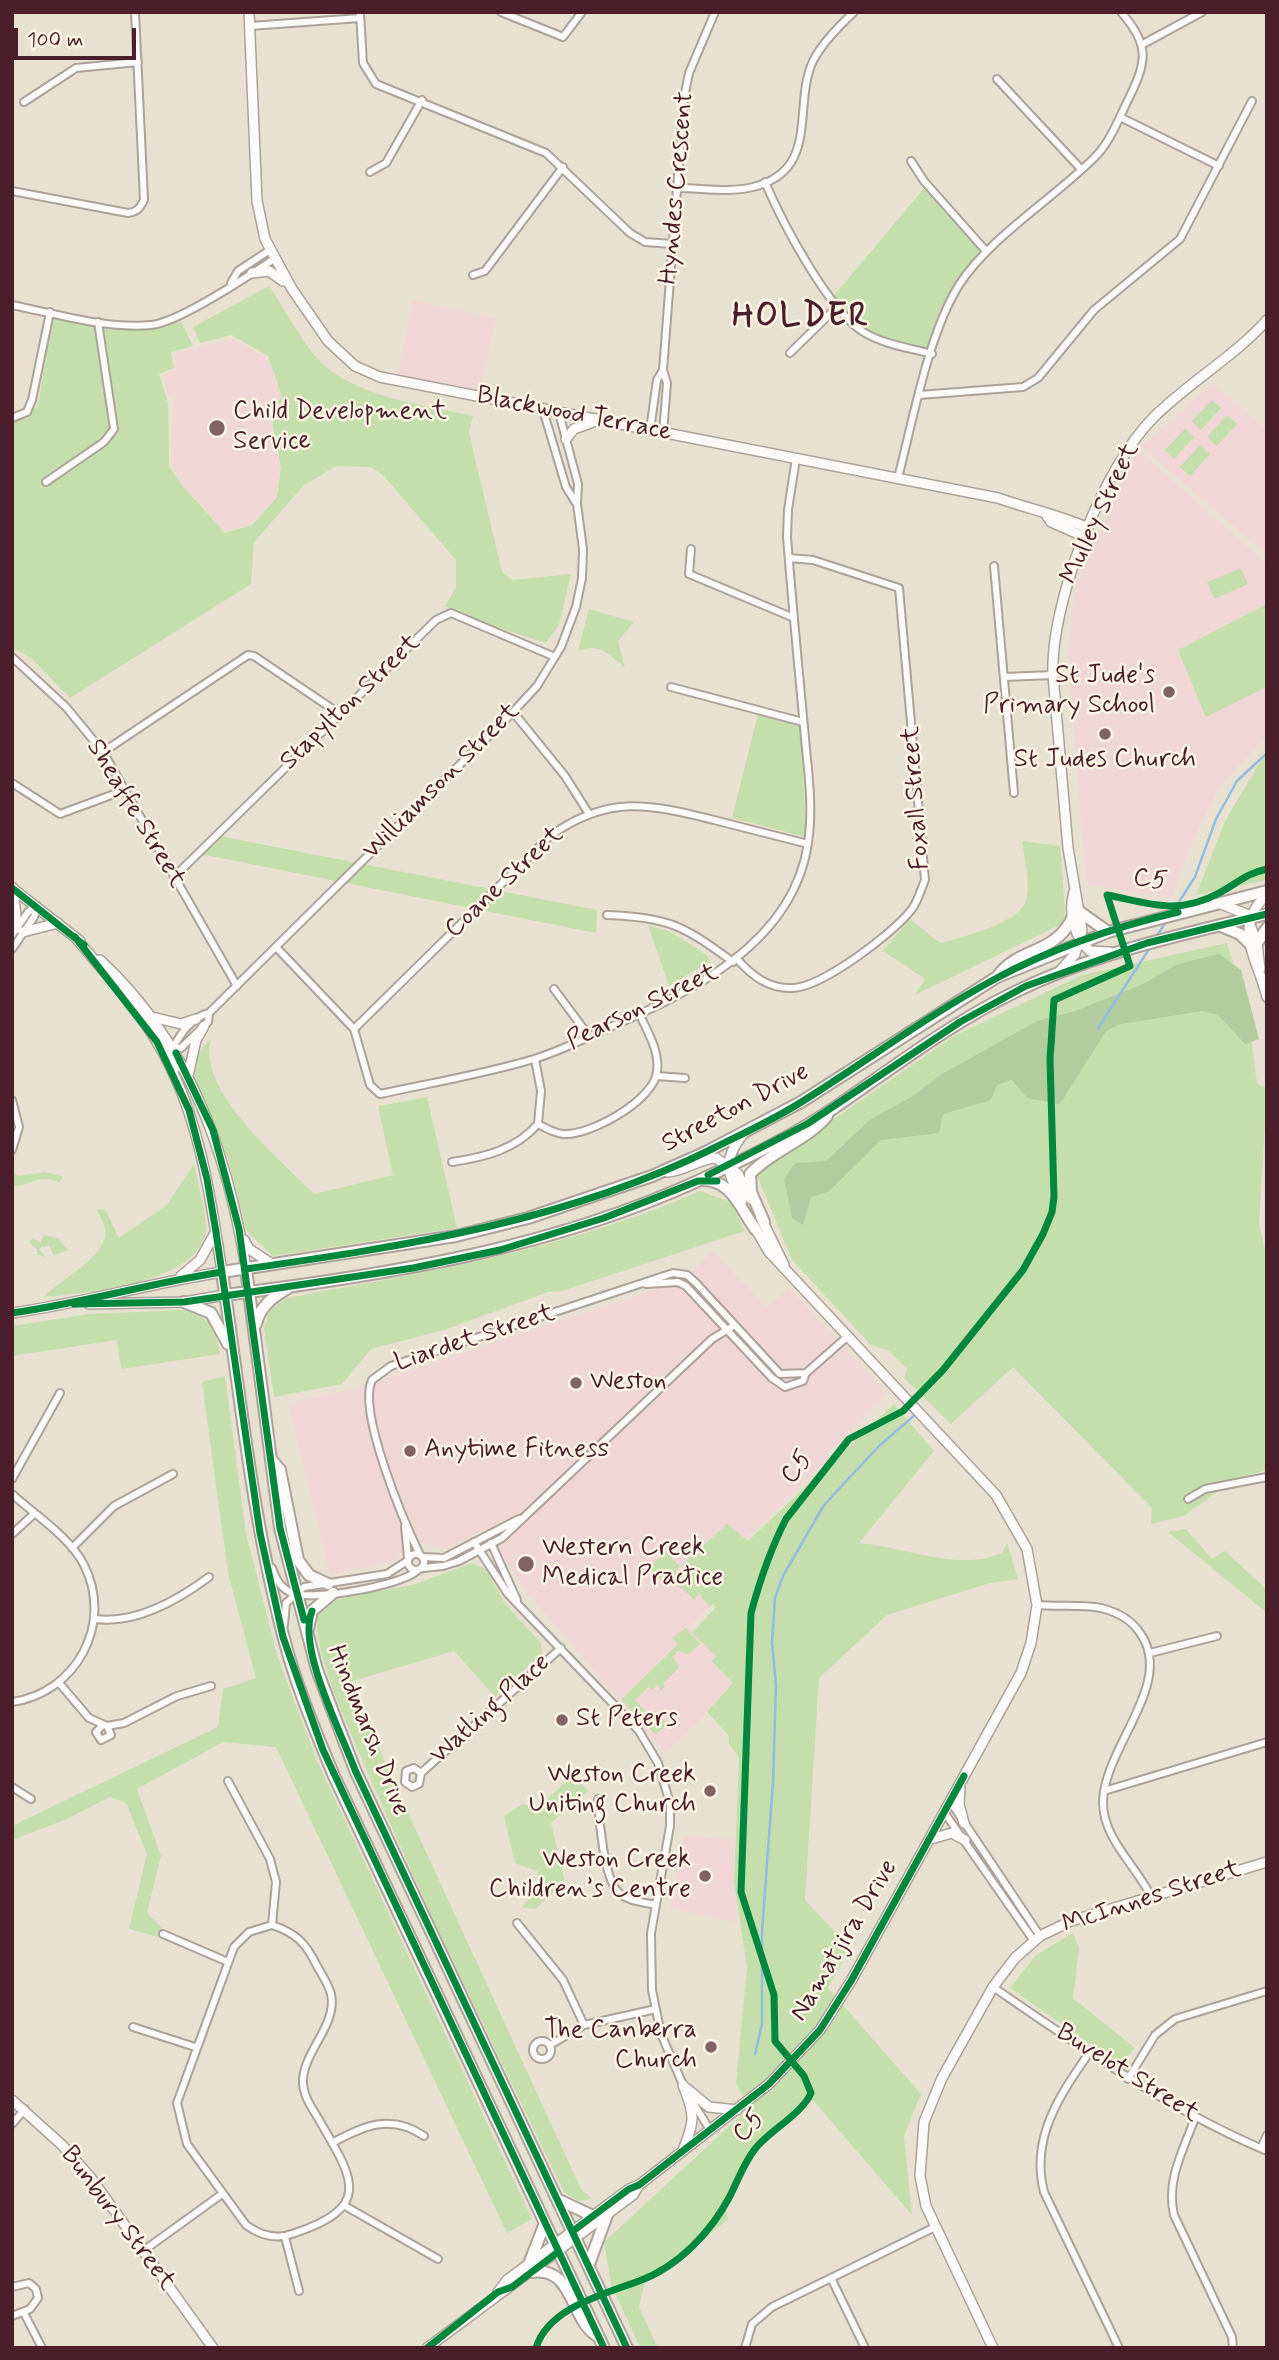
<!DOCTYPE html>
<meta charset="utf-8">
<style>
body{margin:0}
#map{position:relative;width:1279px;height:2360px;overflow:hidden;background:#e8e1d1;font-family:Mynerve,sans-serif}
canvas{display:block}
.frame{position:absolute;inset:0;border:14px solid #4a1f2b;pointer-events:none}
.scale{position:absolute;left:14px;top:28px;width:122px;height:32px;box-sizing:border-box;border:4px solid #4a1f2b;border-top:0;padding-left:9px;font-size:21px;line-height:24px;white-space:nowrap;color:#4a1f2b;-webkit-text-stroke:5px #fcf5e5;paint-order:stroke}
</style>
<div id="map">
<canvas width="1279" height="2360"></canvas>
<div class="frame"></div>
<div class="scale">100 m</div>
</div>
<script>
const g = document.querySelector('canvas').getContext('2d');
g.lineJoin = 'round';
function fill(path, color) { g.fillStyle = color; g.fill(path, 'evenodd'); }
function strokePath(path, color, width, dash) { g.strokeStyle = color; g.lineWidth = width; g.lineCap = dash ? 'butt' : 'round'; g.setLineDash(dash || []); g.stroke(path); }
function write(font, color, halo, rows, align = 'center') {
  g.font = font + ' Mynerve,sans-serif'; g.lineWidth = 5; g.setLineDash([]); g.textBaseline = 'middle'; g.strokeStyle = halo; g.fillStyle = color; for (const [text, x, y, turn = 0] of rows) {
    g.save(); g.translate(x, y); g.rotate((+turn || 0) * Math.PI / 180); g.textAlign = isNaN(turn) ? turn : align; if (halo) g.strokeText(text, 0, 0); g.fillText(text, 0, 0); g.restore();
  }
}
const built = new Path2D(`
 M 413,300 L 496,318 L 480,392 L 398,374 Z
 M 234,339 L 266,357 L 271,367 L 281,397 L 268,409 L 280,466 L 275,497 L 250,524 L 225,531 L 181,484 L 171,463 L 173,396 L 168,394 L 163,375 L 177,369 L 173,353 Z
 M 1213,383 L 1267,431 L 1267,554 L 1141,447 Z
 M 1137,449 L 1267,564 L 1267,735 L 1220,786 L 1193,840 L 1172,897 L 1086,885 L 1068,649 L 1076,584 Z
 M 713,1251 L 767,1308 L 789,1288 L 887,1394 L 830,1452 L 829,1458 L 696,1587 L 712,1605 L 690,1626 L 741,1681 L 665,1753 L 527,1592 L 485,1529 L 444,1549 L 425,1543 L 400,1551 L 397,1560 L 330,1575 L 288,1403 L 354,1389 L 663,1287 L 691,1272 Z
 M 684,1835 L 735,1839 L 734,1882 L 738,1923 L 670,1908 Z`);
const green = new Path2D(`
 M 926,186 L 983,251 L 953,295 L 931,353 L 864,336 L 831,299 Z
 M 269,286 C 283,307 307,351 325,366 C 365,399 425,405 473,416 L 469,433 L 502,572 L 513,580 L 571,574 L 559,625 L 546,643 L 471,619 L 445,606 L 456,587 L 456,560 L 382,474 L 370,467 L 336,466 L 304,485 L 254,542 L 251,584 L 70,698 L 32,659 L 12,647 L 12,421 L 38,406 L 52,317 C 101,328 130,333 181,321 L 193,346 L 171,352 L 174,368 L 159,374 L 168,403 L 169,466 L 181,484 L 225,533 L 252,525 L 277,497 L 281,467 L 270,411 L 282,397 L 268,356 L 232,335 L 200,343 L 193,327 Z
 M 1212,400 L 1221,408 L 1201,430 L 1192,421 Z
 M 1227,415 L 1237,424 L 1217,446 L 1207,437 Z
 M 1185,429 L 1194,437 L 1174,459 L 1165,450 Z
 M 1200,445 L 1210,454 L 1190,476 L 1180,467 Z
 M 1241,568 L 1248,584 L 1214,599 L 1207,582 Z
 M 1267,604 L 1267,687 L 1206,717 L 1178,650 Z
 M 589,609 L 634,622 L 618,641 L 625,668 C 609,654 600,643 578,651 Z
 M 758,714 L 801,724 L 806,837 L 732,818 Z
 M 1267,757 L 1267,880 L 1196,895 L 1226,819 L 1262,759 Z
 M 220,836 L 597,910 L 596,933 L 201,854 Z
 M 1022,841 L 1060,846 L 1066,922 L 915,995 L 925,979 L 883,951 L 910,919 L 940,943 C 960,938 1019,923 1026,901 C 1031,884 1024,858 1022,841 Z
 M 648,925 L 673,933 L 708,956 L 709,962 L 669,986 Z
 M 1227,943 L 1249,1021 L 1257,1084 L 1267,1088 L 1259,1225 L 1267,1257 L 1267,1470 L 1235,1479 L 1184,1516 L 1151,1524 L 1152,1508 L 1013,1367 L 951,1424 L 904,1378 L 907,1369 L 889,1351 L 871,1345 L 792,1260 L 756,1173 L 954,1036 L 1082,975 Z
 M 211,1038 C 196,1091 280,1159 314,1194 L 393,1175 L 378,1106 L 427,1097 L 457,1228 L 273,1256 L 246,1230 L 228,1158 L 189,1065 Z
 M 194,1164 C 197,1178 208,1222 206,1233 C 195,1284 85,1293 44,1297 C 62,1277 96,1265 105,1237 C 108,1228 100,1218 97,1210 L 105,1209 L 119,1238 L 167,1205 Z
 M 12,1171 L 18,1176 L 44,1172 L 62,1176 L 62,1179 L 59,1182 C 35,1173 32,1187 12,1186 Z
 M 700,1191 L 731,1202 L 745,1231 L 562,1291 L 548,1292 L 444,1330 L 371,1349 L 342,1384 L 274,1397 L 264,1329 L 270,1309 L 287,1298 C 427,1272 569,1249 700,1191 Z
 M 44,1235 L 58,1238 L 68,1250 L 54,1255 L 49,1246 L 41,1247 L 39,1250 L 46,1257 L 37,1255 L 37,1249 L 29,1242 L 33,1238 L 40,1243 Z
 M 182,1310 C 212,1319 214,1325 220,1354 L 121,1369 L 117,1340 L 12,1356 L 12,1326 L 89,1314 Z
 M 225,1376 L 246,1534 L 278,1658 L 318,1763 L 532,2219 L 507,2233 L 276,1747 L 223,1742 L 137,1789 L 161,1856 L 147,1913 L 162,1928 L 158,1937 L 129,1929 L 147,1854 L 126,1803 L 110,1797 L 67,1819 L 12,1840 L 12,1826 L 218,1727 L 223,1689 L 256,1678 L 228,1573 L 202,1382 Z
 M 894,1404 L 934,1451 L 859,1543 C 906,1547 957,1572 1002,1553 L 1007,1543 L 1018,1579 L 990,1583 L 887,1615 L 819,1678 L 805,1900 L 850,1948 L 828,1988 L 921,2094 L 904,2136 L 912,2215 L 812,2099 C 785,2124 716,2179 728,2219 L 680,2260 L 645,2281 L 639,2307 L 658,2348 L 640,2348 L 611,2284 L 604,2242 L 749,2108 L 736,2083 L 747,1967 L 734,1882 L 739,1757 L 729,1744 L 729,1736 L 707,1712 L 733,1683 L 712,1661 L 716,1656 L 692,1633 L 716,1607 L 713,1604 L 710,1607 L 699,1594 L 694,1599 L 675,1583 L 665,1585 L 649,1568 L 666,1551 L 679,1566 L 675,1570 L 680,1574 L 687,1573 L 681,1566 L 727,1524 L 748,1541 Z
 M 1186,1529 L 1212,1559 L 1225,1551 L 1267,1590 L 1267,1613 L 1168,1532 Z
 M 472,1563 L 486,1569 L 505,1604 L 541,1643 L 542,1654 L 495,1697 L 454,1651 L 353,1681 L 387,1767 L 581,2189 L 592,2199 L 579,2201 L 564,2192 C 498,2054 429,1916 369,1775 C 352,1735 319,1667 317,1625 C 317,1612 323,1607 333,1600 L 416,1584 Z
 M 686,1628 L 700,1644 L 689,1654 L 678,1651 L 673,1656 L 679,1668 L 663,1683 L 665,1687 L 661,1690 L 657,1685 L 652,1690 L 649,1687 L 635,1700 L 655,1722 L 661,1717 L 667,1724 L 656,1735 L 621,1700 L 678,1644 L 672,1638 Z
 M 573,1775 L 588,1791 L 551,1823 L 565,1882 L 535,1909 L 522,1907 L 541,1886 L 537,1871 L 515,1863 L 504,1816 L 522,1804 L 538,1808 Z
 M 1073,1933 L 1079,1948 L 1073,1998 L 1135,2048 L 1121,2065 L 1010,1988 L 1036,1955 Z`);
const forest = new Path2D(`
 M 1219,954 L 1241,970 L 1259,1039 L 1245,1044 L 1218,1015 L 1202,1011 L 1121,1024 L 1106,1031 L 1060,1104 L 1027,1098 L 1012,1080 L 997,1085 L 991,1100 L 943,1114 L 939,1133 L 881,1140 L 828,1192 L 811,1197 L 803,1225 L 792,1218 L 784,1179 L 795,1163 L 826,1161 L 871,1119 L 913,1096 L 942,1074 L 1037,1021 L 1075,1011 L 1141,985 L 1178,964 Z`);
const stream = new Path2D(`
 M 1173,911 L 1195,877 L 1216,819 L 1237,781 L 1267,753
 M 1156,937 L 1166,922
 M 1098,1028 L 1151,946
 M 755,2054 L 762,2024 L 762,1932 L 773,1782 L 776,1685 L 772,1643 L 775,1598 L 783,1576 L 824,1505 L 879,1446 L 916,1414`);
const street = new Path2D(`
 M 360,12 L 363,63 L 376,84 L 546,153 L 630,233 L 645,242 L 672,244
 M 501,12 L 563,37 L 582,12
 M 250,26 L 360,18
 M 1143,44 L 1202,12
 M 997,79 L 1080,168
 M 24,102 L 76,68 L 138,62
 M 1120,117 L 1219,166
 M 911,161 L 924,181 L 986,251
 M 370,172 L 386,163 L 422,100
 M 765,182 C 782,222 829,312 865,333 C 886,345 910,348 932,354
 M 678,188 C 702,188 729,193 753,187 C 821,170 792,106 813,61 C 822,43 839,26 854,12
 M 12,191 L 128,213 C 137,212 140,208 144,200 L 135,12
 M 473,275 L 485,271 L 563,167
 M 231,283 L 238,271 L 270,250
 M 12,305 C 56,314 106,329 151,325 C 178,323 250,275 274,259
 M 790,353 L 837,307
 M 663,370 L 667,383 L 663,433
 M 919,395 L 1023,387 L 1038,378 L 1094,310 L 1180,239 L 1252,101
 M 543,410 L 566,487 L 576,503
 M 12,418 L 27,412 L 32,400 L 50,312
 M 650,430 L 657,380 L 663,370 L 684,98 L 689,73 L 715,12
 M 898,478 C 913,420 928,335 959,285 C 990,237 1053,199 1094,158 C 1110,143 1119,118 1129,98 C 1147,61 1150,45 1121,12
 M 46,482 L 104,442 L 114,429 L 98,322
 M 691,549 L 689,574 L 794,618
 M 994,566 L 1014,793
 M 12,657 L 66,707 L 103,752 L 237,986
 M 1004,677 L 1053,675
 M 671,687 L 803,722
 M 513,712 L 565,776 L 589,814
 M 103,752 L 248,655 L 254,656 L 340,714
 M 12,783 L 60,814 L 125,790
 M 174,877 L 436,620 L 451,613 L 555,657
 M 607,915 C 669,917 684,926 733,962
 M 12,935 L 28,912 L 37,906
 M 277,948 L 354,1029 L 370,1085 L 380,1094 C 431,1083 484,1074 534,1059 C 560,1051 584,1039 608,1028 C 691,992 793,944 808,843 C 814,805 807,765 804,727 C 798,664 792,600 787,537 L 788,510 L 796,458
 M 12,949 L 34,917 L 37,906
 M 737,959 C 752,976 769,989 792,988 C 821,988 894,933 912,909 C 918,901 921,889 925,880 L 899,588 L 813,560 L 789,558
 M 554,989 L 589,1036
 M 354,1029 L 550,836 C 609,794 649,804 714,820 C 745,828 777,836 808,844
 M 157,1042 L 165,1047 L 181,1048 L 208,1022 L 209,1013
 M 176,1069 L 170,1053 C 178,1038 190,1017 209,1013 L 513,712 L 537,686 L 561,647 L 576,607 L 582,578 L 583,549 L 577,504 L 578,484 L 559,413
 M 656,1076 L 685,1078
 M 12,1100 L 19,1127 L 12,1150
 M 538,1124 C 545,1128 555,1133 563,1134 C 590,1136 649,1102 656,1076 C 662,1055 648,1033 640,1015
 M 452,1162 C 485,1157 515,1150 538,1124 L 541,1091 L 535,1059
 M 646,1284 L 678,1282 L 686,1286 L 772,1378 L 785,1387 L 803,1381 L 806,1373 L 848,1336
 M 12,1479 L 60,1393
 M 12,1494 C 35,1515 70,1537 84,1565 C 114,1624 76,1693 12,1702
 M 1188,1499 L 1205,1489 L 1267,1477
 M 405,1526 L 408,1558
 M 12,1534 L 34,1514
 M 474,1542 L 508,1594 L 639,1731 L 658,1763 L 670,1803 L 670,1826 L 651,1933 L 652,1990 L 661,2034 L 684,2087
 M 491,1543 L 517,1600
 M 72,1548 L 114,1506 L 173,1474
 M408 1562a8 8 0 1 1 16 0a8 8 0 1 1-16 0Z
 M 420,1555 C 404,1522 357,1411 372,1380 L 391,1366 L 673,1273 L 687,1275 L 696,1283 L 780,1374 L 806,1373
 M 422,1557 L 444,1558 L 519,1519
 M 272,1568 C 276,1579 280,1588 292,1593 C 314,1601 399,1586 417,1571
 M 423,1568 L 443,1566 L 459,1561 L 502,1538 L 712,1339 L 735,1325
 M 1037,1605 C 1058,1607 1081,1604 1101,1608 C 1117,1612 1131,1619 1140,1633 C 1176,1683 1103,1748 1103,1803 C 1103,1838 1136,1866 1151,1896
 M 96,1619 C 136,1624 178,1600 209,1577
 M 284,1625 L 286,1603 L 304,1587 L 387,1574 L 407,1561
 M 1150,1653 L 1217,1636
 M 60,1684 L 89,1718 L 107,1726 L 124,1723 L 177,1696 L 211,1686
 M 103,1725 L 96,1732 L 101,1740 L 111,1735 L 107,1726
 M 421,1773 L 414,1768 L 406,1771 L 405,1782 L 412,1787 L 419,1784 L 421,1773 L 561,1648
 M 228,1781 L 270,1859 L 276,1882 L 272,1925
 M 12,1787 L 31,1799
 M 1104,1791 L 1267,1742
 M 598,1799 C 599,1820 604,1878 618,1892 C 627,1901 643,1902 655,1905
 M 950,1801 L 1040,1936
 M 944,1812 L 1034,1941
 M 517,1923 L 563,1980 L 584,2025
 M 272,1925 C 296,1933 306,1943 317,1966 C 322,1975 329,1985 331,1994 C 338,2026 301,2053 303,2084 C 304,2097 312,2108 318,2118 C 351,2176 376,2206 295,2233 C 277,2240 261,2236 246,2225 L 187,2144 L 177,2103 L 234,1947 L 249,1932 Z
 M 163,1934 L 228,1962
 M 993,1987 C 1082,2048 1168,2109 1267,2151
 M 133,2027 L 195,2047
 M533 2050a9 9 0 1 1 18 0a9 9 0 1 1-18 0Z
 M 550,2045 L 584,2025 L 656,2009
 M 1089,2053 C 1060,2095 1030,2138 1044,2192 L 1119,2348
 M 1128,2079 L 1155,2035 L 1175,2019 L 1267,1991
 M 691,2099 L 710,2130
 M 1195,2118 C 1183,2151 1166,2180 1174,2215 L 1232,2337 L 1233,2348
 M 12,2124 L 25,2109
 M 332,2143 C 363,2126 391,2113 424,2136
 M 1261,2148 L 1267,2135
 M 345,2206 L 438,2259
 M 285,2237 L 299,2291
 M 143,2251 L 222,2194
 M 831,2278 L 865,2348
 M 12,2287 L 29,2283 L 36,2289 L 38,2298 L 30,2309 L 12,2316
 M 24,2313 L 42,2348
 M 745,2348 L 752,2324 L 772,2307 L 935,2227`);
const secondary = new Path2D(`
 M 249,12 L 257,201 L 265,239 L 292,289 L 328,341 L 355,366 L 380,377 L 998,498 C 1029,509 1059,515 1088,528
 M 252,273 L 269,271 L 283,281
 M 566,439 L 574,429 L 593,422
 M 1047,516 L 1051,522 L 1085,537
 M 12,888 L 80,941
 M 13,888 L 17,928
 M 1074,892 C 1068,912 1074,937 1090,951 L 1110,952
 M 1267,894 C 1232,928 1257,957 1267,997
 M 1221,904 L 1246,914 L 1257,943 L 1260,969
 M 23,932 L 58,923
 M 100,960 C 188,1041 228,1153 246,1269
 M 1059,972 L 1075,954 L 1082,930 L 1068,848 L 1053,675 C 1050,603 1103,467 1154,417 C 1189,382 1234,357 1267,320
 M 152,1017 L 181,1024 L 196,1019
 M 188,1076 L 196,1040 L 204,1026
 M 667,1172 C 685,1171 698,1159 716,1158 L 738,1174 L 751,1199
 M 742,1201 C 727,1172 722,1161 743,1134
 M 761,1218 L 784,1265
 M 244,1240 L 249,1249 L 272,1264
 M 181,1276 L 200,1260 L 215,1233
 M 89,1304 L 184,1302 L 225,1295
 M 12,1313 C 83,1303 151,1283 222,1272 C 210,1193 199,1112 157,1042 C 135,1004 103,971 75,937
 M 960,1786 L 959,1804 L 964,1823
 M 931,1839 L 952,1833 L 965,1840
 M 686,2088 L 709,2107 L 737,2110
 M 12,2100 L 62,2145 L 91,2178 L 213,2348
 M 683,2150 C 695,2121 695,2115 683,2085
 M 498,2292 L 507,2280 L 629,2189 L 639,2185 L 769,2084 L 820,2030 L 851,1981 L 1021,1673 L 1031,1643 L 1037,1605 L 1027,1549 L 996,1495 L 769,1252 L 754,1226
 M 427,2348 L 633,2195 L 639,2185
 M 993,2348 L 926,2206 L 920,2176 L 924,2122 L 942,2078 L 993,1987 L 1015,1958 L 1040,1936 L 1071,1921 L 1267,1862`);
const primary = new Path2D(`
 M 1080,912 L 1108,932
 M 1221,926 L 1240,934 L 1251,945
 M 1257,943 L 1267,928
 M 997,977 C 1019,946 1054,956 1073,917
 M 700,1180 C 732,1178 740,1209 756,1230
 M 764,1222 L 751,1192 L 750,1174 C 773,1150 807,1140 827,1116
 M 246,1269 L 280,1528 L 317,1670 L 355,1770 L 627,2348
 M 225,1295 C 387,1275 550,1249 700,1180 C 745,1159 793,1136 834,1108 C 891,1069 947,1026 1009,995 C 1090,954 1179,935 1267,914
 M 184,1302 L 211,1313 L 228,1344
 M 256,1324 C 260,1306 273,1297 288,1288
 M 271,1459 L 280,1470 L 298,1560 L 309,1575 L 328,1584
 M 308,1629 L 312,1611 L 333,1593
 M 559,2200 L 593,2216
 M 529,2264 L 545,2223
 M 589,2264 L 607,2215
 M 531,2272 C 575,2265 569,2321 599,2337
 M 604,2348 L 334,1776 C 315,1730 295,1683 283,1635 C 252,1516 240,1394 222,1272 L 456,1236 L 528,1218 L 652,1176 L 706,1152 L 801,1102 L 997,977 L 1108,932 L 1267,891`);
const cycleway = new Path2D(`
 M 12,888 L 84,945
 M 75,937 L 157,1042 L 189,1110 L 207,1179 L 216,1232 L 260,1533 L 283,1637 L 323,1750 L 604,2348
 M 176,1053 L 213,1130 L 239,1229 L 280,1528 L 304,1620
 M 708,1175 L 807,1124 L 960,1022 L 1026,986 L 1147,943 L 1267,914
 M 246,1269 C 406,1246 568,1221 714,1148 C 744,1133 775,1119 803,1101 C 867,1061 928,1015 995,979 C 1052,948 1115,927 1178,912
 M 74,1304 L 184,1302 L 413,1268 L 500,1250 L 604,1218 L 698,1181 L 717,1181
 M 12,1313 C 83,1303 151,1283 222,1272
 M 312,1611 C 297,1648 341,1732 355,1770 L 627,2348
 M 573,2231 L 629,2189 L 639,2185 L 769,2084 L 820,2030 L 851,1981 L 964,1776
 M 427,2348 L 498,2292 L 512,2287 L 558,2252
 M 536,2348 C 548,2308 604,2294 639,2281 C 678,2267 711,2232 730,2196 C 738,2180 744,2163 755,2149 C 769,2131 803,2113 811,2093 L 804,2076 L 775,2041 L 774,1995 L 741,1892 L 751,1613 C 760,1580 770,1550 786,1519 L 849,1439 L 903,1411 L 943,1370 L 1023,1270 L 1043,1234 L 1052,1212 L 1054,1197 L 1050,1059 L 1054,1000 L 1130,966 L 1107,895 C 1149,903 1177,916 1219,893 C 1236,884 1247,873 1267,869`);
const markers = [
 [217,428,9,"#816365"],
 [1169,692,7,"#816365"],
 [1105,734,7,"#816365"],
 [576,1383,7,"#816365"],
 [410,1451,7,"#816365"],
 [526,1564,9,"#816365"],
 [562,1720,7,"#816365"],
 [710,1791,7,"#816365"],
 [705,1876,7,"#816365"],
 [711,2047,7,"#816365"]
];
const streetNames = [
 ["Hyndes Crescent",678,188,-85],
 ["Blackwood Terrace",574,415,11],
 ["Mulley Street",1101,514,-65],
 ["Stapylton Street",351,703,-44],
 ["Williamson Street",442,782,-45],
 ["Foxall Street",917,798,-94],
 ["Sheaffe Street",135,814,59],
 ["C5",1150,881,9],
 ["Coane Street",505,883,-43],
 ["Pearson Street",643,1008,-26],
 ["Streeton Drive",736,1109,-28],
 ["Liardet Street",475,1339,-18],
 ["C5",798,1468,-53],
 ["Watling Place",491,1710,-42],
 ["Hindmarsh Drive",367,1731,68],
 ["McInnes Street",1152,1898,-18],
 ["Namatjira Drive",845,1941,-59],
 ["Buvelot Street",1127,2074,32],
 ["C5",750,2127,-48],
 ["Bunbury Street",117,2219,53]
];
const poiNames = [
 ["Child Development",233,413],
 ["Service",233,443],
 ["St Jude's",1155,677,"right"],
 ["Primary School",1155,707,"right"],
 ["St Judes Church",1105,761,"center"],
 ["Weston",590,1383],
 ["Anytime Fitness",424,1451],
 ["Western Creek",542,1549],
 ["Medical Practice",542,1579],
 ["St Peters",576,1720],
 ["Weston Creek",696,1776,"right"],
 ["Uniting Church",696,1806,"right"],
 ["Weston Creek",691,1861,"right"],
 ["Children’s Centre",691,1891,"right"],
 ["The Canberra",697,2032,"right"],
 ["Church",697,2062,"right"]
];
const districtNames = [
 ["HOLDER",801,318]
];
fill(built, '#f0d7d5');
fill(green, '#c4dfac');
fill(forest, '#b1cda0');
strokePath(stream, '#92bddc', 2.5);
strokePath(street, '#aca29a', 10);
strokePath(secondary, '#aca29a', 12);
strokePath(primary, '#aca29a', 14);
strokePath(street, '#fcfaf8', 6);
strokePath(secondary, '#fcfaf8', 9);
strokePath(primary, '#fcfaf8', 10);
strokePath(cycleway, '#00873e', 7);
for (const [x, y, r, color] of markers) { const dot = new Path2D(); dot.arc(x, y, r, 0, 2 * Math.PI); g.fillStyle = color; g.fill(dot); strokePath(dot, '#fcf5e5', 2.5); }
write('26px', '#4a1f2b', '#fcf5e5', streetNames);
write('26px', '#4a1f2b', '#fcf5e5', poiNames, 'left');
g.letterSpacing = '2px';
write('bold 33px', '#4a1f2b', '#fcf5e5', districtNames);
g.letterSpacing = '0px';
</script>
